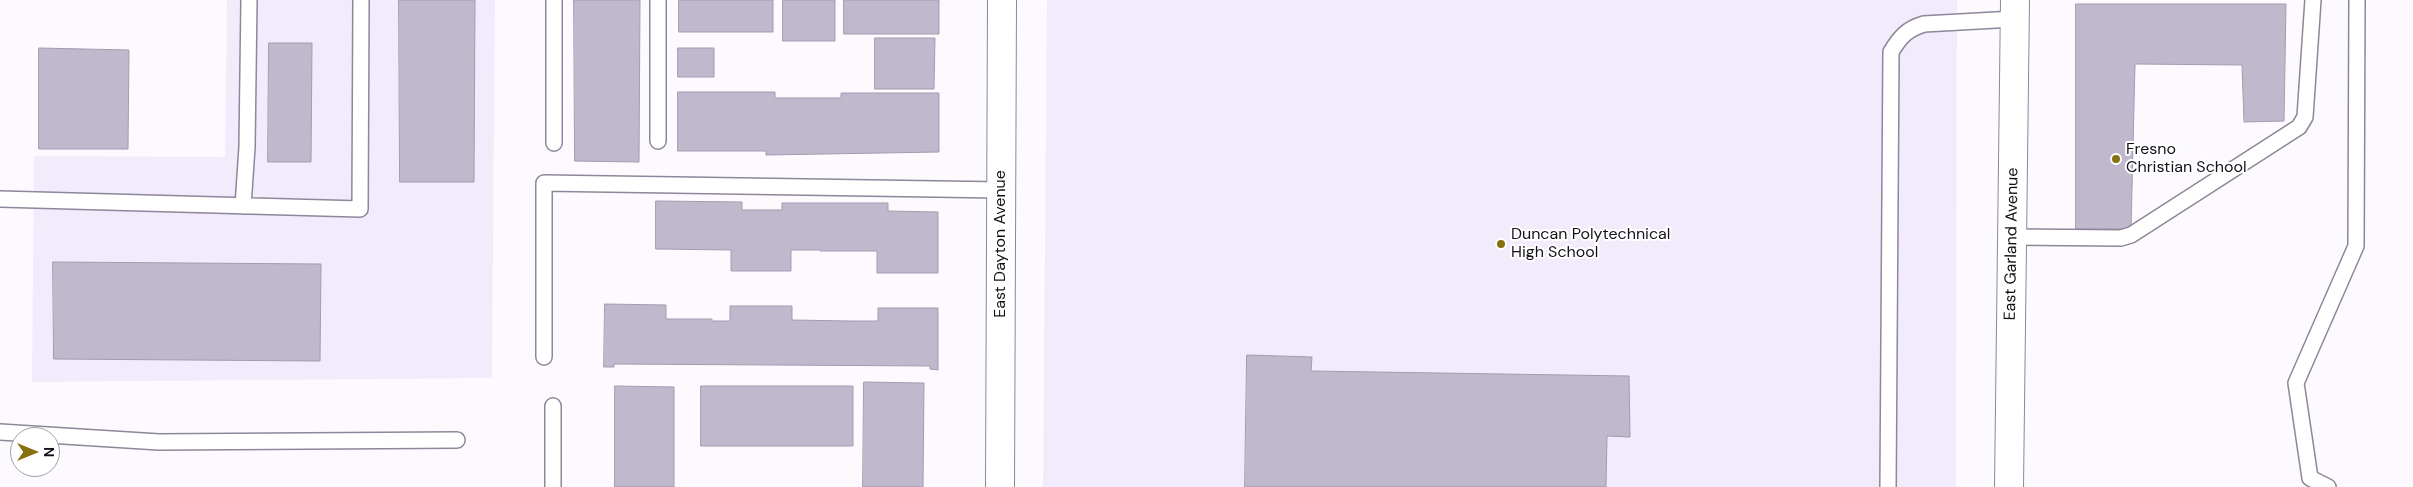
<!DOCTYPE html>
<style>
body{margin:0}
#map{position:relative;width:2413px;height:487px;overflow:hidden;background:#fcfaff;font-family:"DM Sans",sans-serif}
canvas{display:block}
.north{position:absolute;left:10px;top:427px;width:50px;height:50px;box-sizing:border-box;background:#fff;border:1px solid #a19fa2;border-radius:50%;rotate:90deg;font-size:14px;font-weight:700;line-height:20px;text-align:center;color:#131017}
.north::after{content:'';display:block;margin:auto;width:18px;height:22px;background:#867010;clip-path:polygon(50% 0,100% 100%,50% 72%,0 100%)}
</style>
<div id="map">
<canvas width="2413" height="487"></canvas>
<div class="north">N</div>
</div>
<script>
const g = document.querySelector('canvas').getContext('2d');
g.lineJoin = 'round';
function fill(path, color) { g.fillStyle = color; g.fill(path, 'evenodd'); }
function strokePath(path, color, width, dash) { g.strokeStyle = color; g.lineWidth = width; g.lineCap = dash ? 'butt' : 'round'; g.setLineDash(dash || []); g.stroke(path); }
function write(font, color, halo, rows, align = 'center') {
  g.font = font + ' "DM Sans",sans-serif'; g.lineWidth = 4; g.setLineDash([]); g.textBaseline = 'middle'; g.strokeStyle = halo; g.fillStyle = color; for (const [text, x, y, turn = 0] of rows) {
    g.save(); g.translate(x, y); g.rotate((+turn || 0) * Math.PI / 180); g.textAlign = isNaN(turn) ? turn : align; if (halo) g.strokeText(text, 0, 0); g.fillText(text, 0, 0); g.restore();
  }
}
const built = new Path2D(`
 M 227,0 L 495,0 L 492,378 L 32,382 L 34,156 L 225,157 Z
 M 1047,0 L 1957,0 L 1956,487 L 1043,487 Z`);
const building = new Path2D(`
 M 399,0 L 475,0 L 474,182 L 400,182 Z
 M 574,0 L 640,0 L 639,162 L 575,161 Z
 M 679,0 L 773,0 L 773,32 L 679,32 Z
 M 783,0 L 835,0 L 835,41 L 783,41 Z
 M 844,0 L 939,0 L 939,34 L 844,34 Z
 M 2076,4 L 2286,4 L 2284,121 L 2244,122 L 2242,65 L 2135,64 L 2131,229 L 2076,229 Z
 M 875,38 L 935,38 L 934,89 L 875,89 Z
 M 269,43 L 312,43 L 311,162 L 268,162 Z
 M 39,48 L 129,50 L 128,149 L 39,149 Z
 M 678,48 L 714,48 L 714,77 L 678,77 Z
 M 678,92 L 775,92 L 775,98 L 841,98 L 841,93 L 939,93 L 939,152 L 766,155 L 766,151 L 678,151 Z
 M 656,201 L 742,202 L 742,210 L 782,210 L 782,203 L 888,203 L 888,211 L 938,212 L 938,273 L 877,273 L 877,251 L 820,251 L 820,250 L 791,250 L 791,271 L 731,271 L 731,250 L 656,249 Z
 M 53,262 L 321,264 L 320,361 L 54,359 Z
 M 605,304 L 666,305 L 666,319 L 712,319 L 712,321 L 730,321 L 730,306 L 792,306 L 792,320 L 851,321 L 878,321 L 878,308 L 938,308 L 938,370 L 930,369 L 930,366 L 614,364 L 614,367 L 604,367 Z
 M 1247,355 L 1312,357 L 1311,371 L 1629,376 L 1630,437 L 1607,436 L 1606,487 L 1245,487 Z
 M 864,382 L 924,383 L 923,487 L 863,487 Z
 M 615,386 L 674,387 L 674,487 L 615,487 Z
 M 701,386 L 853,386 L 853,446 L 701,446 Z`);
const service = new Path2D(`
 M 554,0 L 554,143
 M 658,141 L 658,0
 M 0,199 L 360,209 L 361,0
 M 243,206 L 247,147 L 249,0
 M 2012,237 L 2121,238 L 2131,235 L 2299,127 L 2305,117 L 2313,0
 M 544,357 L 544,183 L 1001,190
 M 553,406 L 553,487
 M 0,432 L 159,442 L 457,440
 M 1888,487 L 1891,52 C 1900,37 1907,29 1924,24 L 2014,19
 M 2328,487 L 2310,478 L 2296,383 L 2356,246 L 2357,0`);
const minor = new Path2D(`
 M 1000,487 L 1002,0
 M 2009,487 L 2015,0`);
const markers = [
 [2116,159,5,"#867010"],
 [1501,244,5,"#867010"]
];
const poiNames = [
 ["Fresno",2126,150],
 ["Christian School",2126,168],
 ["Duncan Polytechnical",1511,235],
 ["High School",1511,253]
];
const streetNames = [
 ["East Dayton Avenue",1001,244,-90],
 ["East Garland Avenue",2012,244,-89]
];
fill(built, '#f2ebfc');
fill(building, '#c0b8cc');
strokePath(building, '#a39baf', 1);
strokePath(service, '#8e8699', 18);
strokePath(minor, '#8e8699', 30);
strokePath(service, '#fff', 15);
strokePath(minor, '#fff', 28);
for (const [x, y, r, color] of markers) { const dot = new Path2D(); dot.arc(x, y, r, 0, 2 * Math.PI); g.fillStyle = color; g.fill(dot); strokePath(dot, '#fff', 2); }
write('16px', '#131017', '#fff', poiNames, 'left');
write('16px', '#131017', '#fff', streetNames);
</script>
